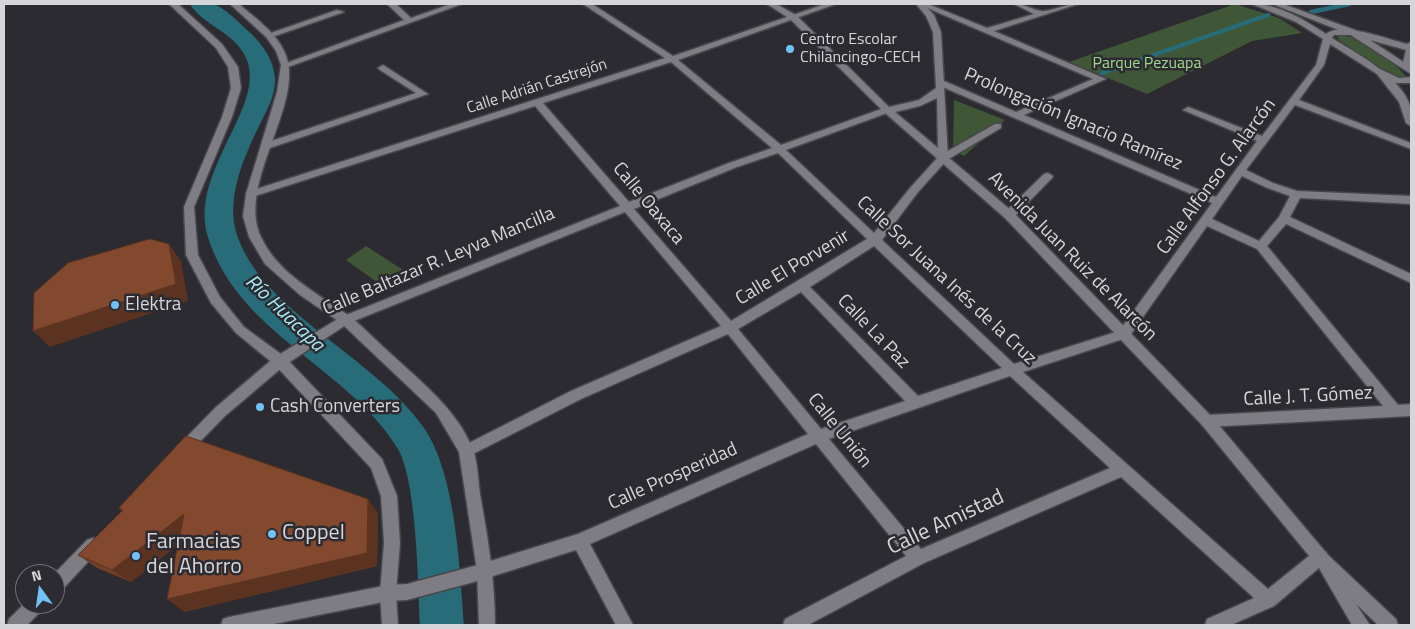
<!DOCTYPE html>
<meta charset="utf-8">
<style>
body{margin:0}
#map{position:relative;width:1415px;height:629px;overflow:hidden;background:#2c2b31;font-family:"Titillium Web",sans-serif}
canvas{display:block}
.frame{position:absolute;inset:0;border:5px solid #d6d6da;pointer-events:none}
.north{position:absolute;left:15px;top:564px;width:50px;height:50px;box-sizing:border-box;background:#2c2b31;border:1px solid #706f75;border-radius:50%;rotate:346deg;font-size:14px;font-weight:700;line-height:20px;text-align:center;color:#d6d6da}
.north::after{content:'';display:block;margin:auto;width:18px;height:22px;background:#72c1f5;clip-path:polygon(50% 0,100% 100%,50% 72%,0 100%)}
</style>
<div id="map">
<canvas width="1415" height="629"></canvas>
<div class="frame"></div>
<div class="north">N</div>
</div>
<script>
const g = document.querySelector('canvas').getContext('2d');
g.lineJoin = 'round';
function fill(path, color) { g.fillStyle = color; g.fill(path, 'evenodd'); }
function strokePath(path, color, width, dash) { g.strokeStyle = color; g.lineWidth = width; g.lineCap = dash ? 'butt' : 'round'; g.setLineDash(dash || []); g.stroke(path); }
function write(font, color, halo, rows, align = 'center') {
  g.font = font + ' "Titillium Web",sans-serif'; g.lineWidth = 5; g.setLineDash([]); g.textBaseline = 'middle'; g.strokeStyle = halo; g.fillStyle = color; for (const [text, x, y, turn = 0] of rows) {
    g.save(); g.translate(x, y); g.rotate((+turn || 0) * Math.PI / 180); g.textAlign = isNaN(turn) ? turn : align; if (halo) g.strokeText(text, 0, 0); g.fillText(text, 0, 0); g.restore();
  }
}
const green = new Path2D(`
 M 1235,4 L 1279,18 L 1302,33 L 1252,41 L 1147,94 L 1069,62 Z
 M 1342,35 C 1365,38 1390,59 1405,75 L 1403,78 C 1381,73 1359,53 1340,41 L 1337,37 Z
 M 954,100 L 1005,120 L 964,156 L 953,150 Z
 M 366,246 L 403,270 L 381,285 L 346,260 Z`);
const stream = new Path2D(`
 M 1311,12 L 1349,4
 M 1102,73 L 1268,15`);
const river = new Path2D(`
 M 190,4 C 196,4 206,2 213,4 C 223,7 238,21 246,29 C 261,42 275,60 275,81 C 275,96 267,110 260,124 C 244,157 224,200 238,238 C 266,314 377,359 424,428 C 456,474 460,570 464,625 L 420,625 C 418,583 417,483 398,449 C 349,368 237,333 208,237 C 188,171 268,106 246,58 C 235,32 202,25 190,4 Z`);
const street = new Path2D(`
 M 387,4 L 396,4 L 411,18 L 451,4 L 462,4 L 288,67 L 281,65 L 404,20 Z
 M 583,4 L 592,4 L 673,56 L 825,4 L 836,4 L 678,60 L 781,145 L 884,108 L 890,108 L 890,112 L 786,150 L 874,233 L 910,188 L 939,156 L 995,124 L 1001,124 L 1001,128 L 947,160 L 918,192 L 882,240 L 1014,364 L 1119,331 L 1212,203 L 938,85 L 938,81 L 944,81 L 1016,112 L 1093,79 L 918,4 L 928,4 L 987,28 L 1034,14 L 1014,4 C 1026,4 1032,10 1042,11 C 1049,12 1066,4 1078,4 L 994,31 L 1106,79 L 1024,115 L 1216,197 L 1257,141 L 1183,110 L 1188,107 L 1191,108 L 1262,136 L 1316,65 L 1323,39 L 1296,22 L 1252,4 C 1279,4 1305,20 1326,34 C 1341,21 1390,40 1407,44 L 1411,42 L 1411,67 L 1407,70 L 1402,67 L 1406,50 L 1352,35 L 1334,35 L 1332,38 C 1356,53 1398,75 1409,103 C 1412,110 1411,118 1411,126 L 1406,123 L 1399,102 L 1377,74 L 1330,44 L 1324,65 L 1299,100 L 1411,143 L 1411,149 L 1295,105 L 1246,170 L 1273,183 L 1297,191 L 1411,196 L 1411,204 L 1300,198 L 1290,217 L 1411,274 L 1411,283 L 1286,224 L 1267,246 L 1398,405 L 1411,404 L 1411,416 L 1207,427 L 1202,425 L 1200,421 L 1202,417 L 1207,415 L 1383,406 L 1257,249 L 1207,226 L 1129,337 L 1023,372 L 1268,589 L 1314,552 L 1320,549 L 1326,552 L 1328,557 L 1326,562 L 1274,606 L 1231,625 L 1205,625 L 1207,619 L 1254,598 L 1121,477 L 924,563 L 808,625 L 783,625 L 785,619 L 906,556 L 816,444 L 590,544 L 633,625 L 616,625 L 576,550 L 474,582 L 407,600 L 388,601 L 269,625 L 221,625 L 223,619 L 229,617 L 388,585 L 407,584 L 474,566 L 578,534 L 808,434 L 728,334 L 581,399 L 471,455 L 466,457 L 461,455 L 459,451 L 461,447 L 571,391 L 721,326 L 625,212 L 349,323 L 285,365 L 225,416 L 187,455 L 182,457 L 177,455 L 175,451 L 177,447 L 215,408 L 275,357 L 341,317 L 620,206 L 535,106 L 255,196 L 247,196 L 246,194 L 247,192 L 665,58 ZM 671,62 L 772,148 L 729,163 L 629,202 L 543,103 ZM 778,153 L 867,239 L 731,321 L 634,209 L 737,167 ZM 1242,176 L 1265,187 L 1290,196 L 1279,217 L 1259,241 L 1212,219 ZM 874,246 L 1002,368 L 918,396 L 810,287 ZM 801,292 L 905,401 L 821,429 L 738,329 ZM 1010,376 L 1110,468 L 921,549 L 829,439 Z
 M 337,10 L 344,12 L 272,37 L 265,35 Z
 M 383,65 L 428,94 L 270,148 L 266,149 L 261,146 L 262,144 L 416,93 L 380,70 L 378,68 Z
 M 1048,173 L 1053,176 L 1052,178 L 1013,218 L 1005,218 L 1003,215 L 1005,212 L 1044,174 Z
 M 93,538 L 99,540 L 101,545 L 99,550 L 61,591 L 55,593 L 54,574 L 87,540 Z
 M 25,603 L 44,604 L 42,610 L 27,625 L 7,625 L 9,619 Z`);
const secondary = new Path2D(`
 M 169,4 L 178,4 L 222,44 L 238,67 L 241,88 L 232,117 L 194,207 L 198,255 L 220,297 L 244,327 L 285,357 L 382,459 L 397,496 L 400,543 L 396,593 L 398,625 L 382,625 L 380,593 L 384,543 L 381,496 L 371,468 L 275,365 L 236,333 L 211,303 L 186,255 L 184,207 L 222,117 L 231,88 L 228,67 L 216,48 Z
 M 230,4 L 239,4 C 255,18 276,32 285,53 C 307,102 234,185 262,239 C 279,274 317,293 348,315 C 363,326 376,341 390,353 C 420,381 458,410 473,450 C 478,463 478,480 480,494 C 488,538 495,581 495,625 L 479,625 L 477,571 L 459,452 L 436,413 L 341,323 L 300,295 L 265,264 L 249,237 L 243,216 L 246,194 L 277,92 L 281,65 L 276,51 L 266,37 Z
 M 767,4 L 776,4 L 796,15 L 889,107 L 919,100 L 936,88 L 933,32 L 926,16 L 916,4 L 924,4 L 934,15 L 941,32 L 948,157 L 1013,212 L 1212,417 L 1328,555 L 1396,619 L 1398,625 L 1378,625 L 1356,604 L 1370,625 L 1352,625 L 1319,568 L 1202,425 L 1005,218 L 884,112 L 790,19 ZM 937,98 L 938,148 L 895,112 L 920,106 Z
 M 1272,4 L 1283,4 L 1355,30 L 1411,67 L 1411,74 L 1349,34 Z
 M 1380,69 L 1399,78 L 1411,77 L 1411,83 L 1395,83 L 1377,74 L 1375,72 Z`);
const wall = new Path2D(`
 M 119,508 L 378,513 L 377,566 L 184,612 L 178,545 L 131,582 L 97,568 L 78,555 L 122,511 Z`);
const shadedWall = new Path2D(`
 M 169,244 L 181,261 L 188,301 L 50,347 L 33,331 Z
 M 368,499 L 378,513 L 377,566 L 184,612 L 167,599 Z
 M 184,514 L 199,528 L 131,582 L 112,570 Z`);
const building = new Path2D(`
 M 150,239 L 169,244 L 176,284 L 33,331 L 34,293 L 68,263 Z
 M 186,436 L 368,499 L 367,553 L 167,599 L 184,514 L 112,570 L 78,555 L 123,510 L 119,508 Z`);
const markers = [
 [790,49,5,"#72c1f5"],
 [115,305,5,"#72c1f5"],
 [260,407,5,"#72c1f5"],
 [272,534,5,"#72c1f5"],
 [136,556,5,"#72c1f5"]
];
const farPoinames = [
 ["Centro Escolar",800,40],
 ["Chilancingo-CECH",800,58]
];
const farParknames = [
 ["Parque Pezuapa",1147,64]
];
const farStreetnames = [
 ["Calle Adrián Castrejón",537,87,-18]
];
const streetNames = [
 ["Prolongación Ignacio Ramírez",1073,120,23],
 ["Calle Alfonso G. Alarcón",1217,177,-54],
 ["Calle Oaxaca",648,204,50],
 ["Avenida Juan Ruiz de Alarcón",1072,257,45],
 ["Calle Baltazar R. Leyva Mancilla",439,262,-23],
 ["Calle El Porvenir",793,268,-31],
 ["Calle Sor Juana Inés de la Cruz",946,281,43],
 ["Calle La Paz",873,332,46],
 ["Calle J. T. Gómez",1308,397,-3],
 ["Calle Unión",839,431,51],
 ["Calle Prosperidad",673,477,-24]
];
const poiNames = [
 ["Elektra",125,305],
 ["Cash Converters",270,407]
];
const waterNames = [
 ["Río Huacapa",284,314,44]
];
const nearStreetnames = [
 ["Calle Amistad",946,523,-25]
];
const nearPoinames = [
 ["Coppel",282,534],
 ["Farmacias",146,543],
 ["del Ahorro",146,568]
];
fill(green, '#3f5736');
strokePath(stream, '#276c78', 4.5);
fill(river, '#276c78');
strokePath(street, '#46464b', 3);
strokePath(secondary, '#46464b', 3);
fill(street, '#7e7d84');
fill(secondary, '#7e7d84');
fill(wall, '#703f28');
fill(shadedWall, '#5b3320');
fill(building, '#82492e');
strokePath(building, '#5b3320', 1);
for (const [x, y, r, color] of markers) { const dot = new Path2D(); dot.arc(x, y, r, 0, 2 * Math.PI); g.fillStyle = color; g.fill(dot); strokePath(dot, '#2c2b31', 2); }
write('16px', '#d6d6da', '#2c2b31', farPoinames, 'left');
write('16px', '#9fd78b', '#2c2b31', farParknames);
write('16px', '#d6d6da', '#2c2b31', farStreetnames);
write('19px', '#d6d6da', '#2c2b31', streetNames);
write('19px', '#d6d6da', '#2c2b31', poiNames, 'left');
write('italic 20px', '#a8ecf9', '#2c2b31', waterNames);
write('22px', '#d6d6da', '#2c2b31', nearStreetnames);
write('22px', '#d6d6da', '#2c2b31', nearPoinames, 'left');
</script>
